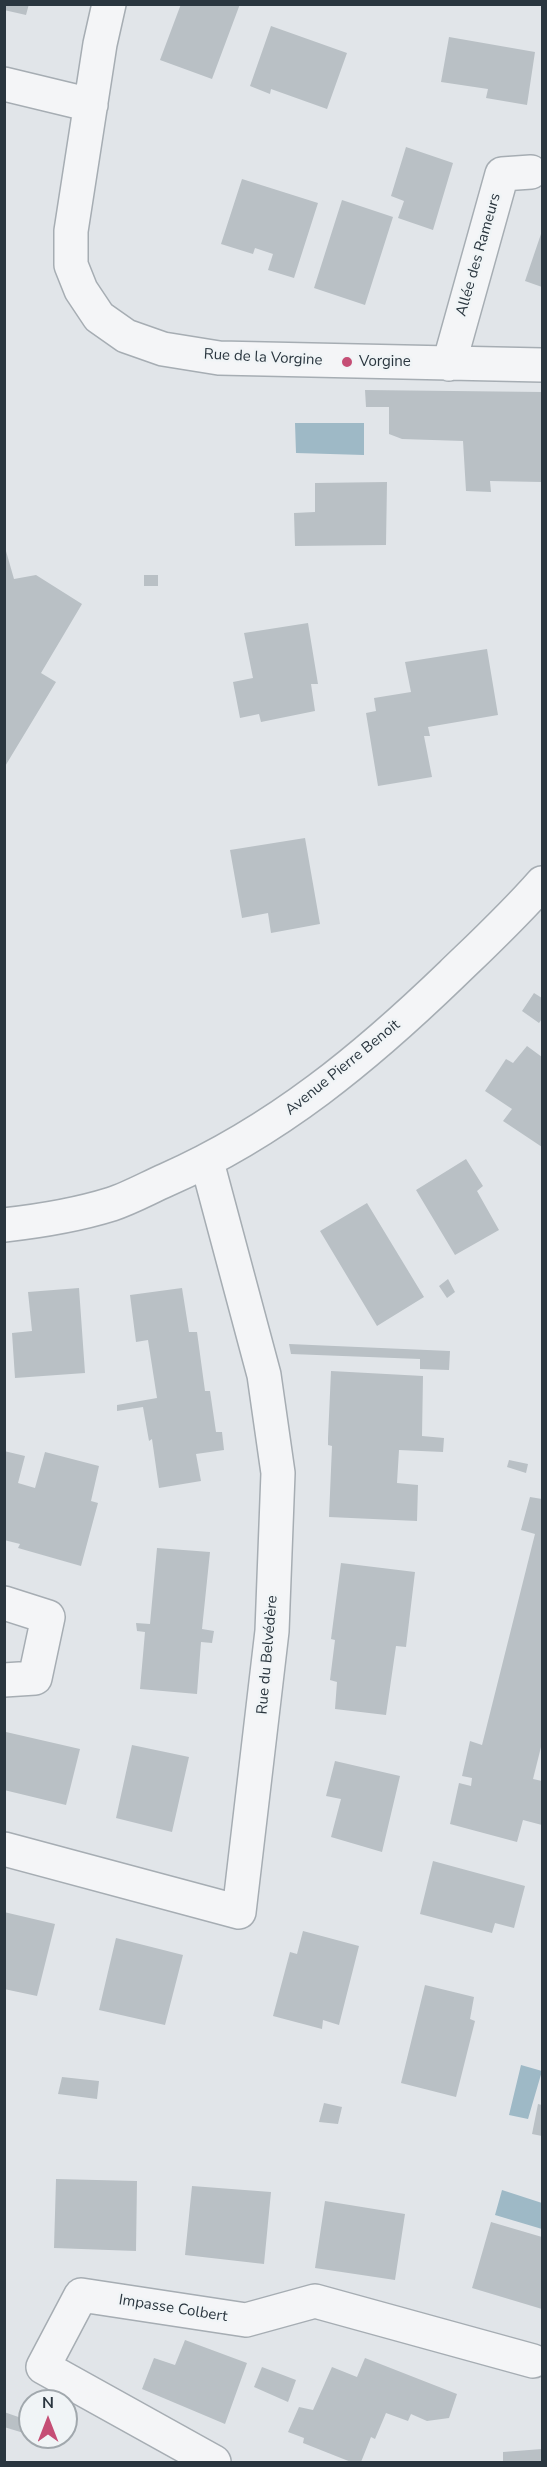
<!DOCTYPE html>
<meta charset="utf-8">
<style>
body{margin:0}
#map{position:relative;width:547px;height:2467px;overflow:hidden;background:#e1e5e9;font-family:"Nunito Sans",sans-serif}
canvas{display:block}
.frame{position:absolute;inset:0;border:6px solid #2a363f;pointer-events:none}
.north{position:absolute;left:18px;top:2389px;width:60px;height:60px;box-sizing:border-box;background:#f0f4f6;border:2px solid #a1a8ad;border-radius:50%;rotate:0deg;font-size:16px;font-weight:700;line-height:24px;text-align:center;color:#2a363f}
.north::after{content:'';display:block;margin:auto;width:21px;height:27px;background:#c54e75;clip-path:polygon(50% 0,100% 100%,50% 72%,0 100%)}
</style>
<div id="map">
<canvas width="547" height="2467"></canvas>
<div class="frame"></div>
<div class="north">N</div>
</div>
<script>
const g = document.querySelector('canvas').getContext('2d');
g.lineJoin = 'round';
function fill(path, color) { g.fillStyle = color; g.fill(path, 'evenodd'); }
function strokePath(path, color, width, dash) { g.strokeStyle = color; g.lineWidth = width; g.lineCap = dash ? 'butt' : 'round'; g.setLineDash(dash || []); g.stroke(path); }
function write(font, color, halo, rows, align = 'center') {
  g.font = font + ' "Nunito Sans",sans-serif'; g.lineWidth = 5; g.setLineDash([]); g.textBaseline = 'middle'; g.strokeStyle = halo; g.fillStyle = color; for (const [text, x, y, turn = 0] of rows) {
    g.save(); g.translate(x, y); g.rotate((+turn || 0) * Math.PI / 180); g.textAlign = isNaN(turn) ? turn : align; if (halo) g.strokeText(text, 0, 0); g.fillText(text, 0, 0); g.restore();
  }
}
const water = new Path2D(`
 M 295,423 L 364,423 L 364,455 L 296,453 Z
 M 521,2065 L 542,2071 L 528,2119 L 509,2115 Z
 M 502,2190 L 542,2203 L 542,2229 L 495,2215 Z`);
const building = new Path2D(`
 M 4,4 L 29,4 L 26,15 L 4,10 Z
 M 181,4 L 240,4 L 212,79 L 160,60 Z
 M 271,26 L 347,53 L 327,109 L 271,89 L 270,94 L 250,86 Z
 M 449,37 L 535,52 L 527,105 L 486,98 L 488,89 L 441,82 Z
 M 406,147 L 453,163 L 433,230 L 398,218 L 404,201 L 391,196 Z
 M 242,179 L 318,203 L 294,278 L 268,270 L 273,254 L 255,248 L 253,254 L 221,244 Z
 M 342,200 L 393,217 L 365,305 L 314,288 Z
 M 542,231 L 542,287 L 525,281 Z
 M 365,390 L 542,392 L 542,482 L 490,481 L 491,492 L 466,491 L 463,441 L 402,439 L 389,434 L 389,407 L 366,407 Z
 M 387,482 L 386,545 L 295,546 L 294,513 L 315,512 L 315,483 Z
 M 4,544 L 14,579 L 36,575 L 82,604 L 41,673 L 56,682 L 4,768 Z
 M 144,575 L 158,575 L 158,586 L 144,586 Z
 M 308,623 L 318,684 L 311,684 L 315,711 L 261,722 L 259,714 L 240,718 L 233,682 L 253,678 L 244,633 Z
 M 487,649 L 498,715 L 428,727 L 430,736 L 424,736 L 432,777 L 378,786 L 366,713 L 376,711 L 374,698 L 411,692 L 405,662 Z
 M 305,838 L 320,924 L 271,933 L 268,913 L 242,918 L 230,850 Z
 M 534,993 L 542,998 L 542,1019 L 539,1023 L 522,1011 Z
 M 527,1046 L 542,1057 L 542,1147 L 503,1121 L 512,1109 L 485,1091 L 506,1059 L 513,1063 Z
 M 466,1159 L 483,1186 L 477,1191 L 499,1230 L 455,1255 L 416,1190 Z
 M 367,1203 L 424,1297 L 377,1326 L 320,1231 Z
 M 448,1279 L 455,1292 L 447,1298 L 439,1286 Z
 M 79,1288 L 85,1373 L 15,1378 L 12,1333 L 32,1331 L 28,1292 Z
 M 182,1288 L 189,1332 L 197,1332 L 205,1391 L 210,1391 L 216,1432 L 222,1432 L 224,1450 L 196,1454 L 201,1481 L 159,1488 L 152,1439 L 149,1441 L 143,1407 L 117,1411 L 117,1405 L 157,1398 L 148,1340 L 136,1342 L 130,1295 Z
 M 289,1344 L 450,1351 L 449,1370 L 420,1369 L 420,1359 L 291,1354 Z
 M 331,1371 L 423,1376 L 422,1436 L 444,1438 L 443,1452 L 399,1450 L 397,1483 L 418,1485 L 417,1521 L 329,1517 L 332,1446 L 328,1445 L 328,1438 Z
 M 4,1451 L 25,1456 L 18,1483 L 35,1488 L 45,1452 L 99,1466 L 91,1501 L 98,1503 L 81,1566 L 18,1548 L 20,1544 L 4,1540 Z
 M 509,1460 L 528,1464 L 526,1473 L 507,1467 Z
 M 530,1497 L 542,1499 L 542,1743 L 533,1779 L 542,1781 L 542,1825 L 523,1820 L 517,1842 L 450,1824 L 459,1783 L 471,1786 L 472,1778 L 462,1776 L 470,1741 L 482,1745 L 535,1534 L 521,1530 Z
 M 157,1548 L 210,1552 L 202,1629 L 214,1631 L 212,1643 L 201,1642 L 197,1694 L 140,1689 L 145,1632 L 137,1631 L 136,1623 L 150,1624 Z
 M 341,1563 L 415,1572 L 406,1647 L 396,1646 L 386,1715 L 335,1709 L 337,1682 L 330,1680 L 335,1640 L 331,1639 Z
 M 6,1732 L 80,1749 L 66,1805 L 4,1790 Z
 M 132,1745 L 189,1757 L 172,1832 L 116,1818 Z
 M 335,1761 L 400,1776 L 382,1852 L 331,1837 L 341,1799 L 326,1796 Z
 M 433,1861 L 525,1886 L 514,1928 L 495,1923 L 492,1933 L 420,1914 Z
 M 4,1912 L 55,1924 L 37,1996 L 4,1989 Z
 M 303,1931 L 359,1946 L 339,2025 L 323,2020 L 322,2029 L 273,2016 L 290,1952 L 297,1954 Z
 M 116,1938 L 183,1955 L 165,2025 L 99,2010 Z
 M 425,1985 L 474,1997 L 470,2019 L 475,2021 L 456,2097 L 401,2083 Z
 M 62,2077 L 99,2081 L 97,2099 L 58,2094 Z
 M 324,2103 L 342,2107 L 338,2124 L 319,2122 Z
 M 538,2104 L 542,2105 L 542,2136 L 532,2134 Z
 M 56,2179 L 137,2181 L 136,2251 L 54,2248 Z
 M 192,2186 L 271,2192 L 264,2264 L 185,2255 Z
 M 325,2201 L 405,2214 L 395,2280 L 315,2268 Z
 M 491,2222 L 542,2237 L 542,2309 L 472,2288 Z
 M 185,2340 L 247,2363 L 225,2424 L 142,2389 L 154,2358 L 175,2365 Z
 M 365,2358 L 457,2394 L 449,2418 L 427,2421 L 411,2414 L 408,2421 L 386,2413 L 375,2439 L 371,2437 L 361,2462 L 351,2462 L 303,2443 L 304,2438 L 288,2432 L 299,2407 L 313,2410 L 332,2367 L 357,2377 Z
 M 262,2367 L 296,2380 L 288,2402 L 254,2387 Z
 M 4,2412 L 30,2421 L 27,2434 L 4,2427 Z
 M 542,2449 L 542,2462 L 503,2462 L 503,2452 Z`);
const minor = new Path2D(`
 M 109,4 L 100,44 L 71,231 L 71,265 L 81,290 L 99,317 L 126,336 L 163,349 L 219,358 L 542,365
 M 4,84 L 91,105
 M 449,364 L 502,174 L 531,172
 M 4,1225 C 40,1221 77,1215 112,1204 C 130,1198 148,1188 166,1180 C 277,1131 366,1057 452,974 C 483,944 514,915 542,883
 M 4,1603 L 48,1617 L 35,1678 L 4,1680
 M 4,1849 L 239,1912 L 272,1631 L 278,1473 L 264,1375 L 207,1162
 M 214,2462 L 43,2367 L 81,2295 L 246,2320 L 315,2301 L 533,2361`);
const markers = [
 [347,362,6,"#c54e75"]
];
const streetNames = [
 ["Allée des Rameurs",479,255,-74],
 ["Rue de la Vorgine",263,358,3],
 ["Avenue Pierre Benoit",343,1068,-39],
 ["Rue du Belvédère",268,1655,-85],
 ["Impasse Colbert",173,2309,9]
];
const poiNames = [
 ["Vorgine",359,362]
];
fill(water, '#9eb9c6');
fill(building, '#b9c0c5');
strokePath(minor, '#a6adb3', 36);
strokePath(minor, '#f4f5f7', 33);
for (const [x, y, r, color] of markers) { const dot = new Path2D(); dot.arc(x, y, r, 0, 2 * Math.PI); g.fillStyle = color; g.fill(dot); strokePath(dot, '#f0f4f6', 2); }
write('15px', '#2a363f', '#f0f4f6', streetNames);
write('15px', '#2a363f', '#f0f4f6', poiNames, 'left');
</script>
